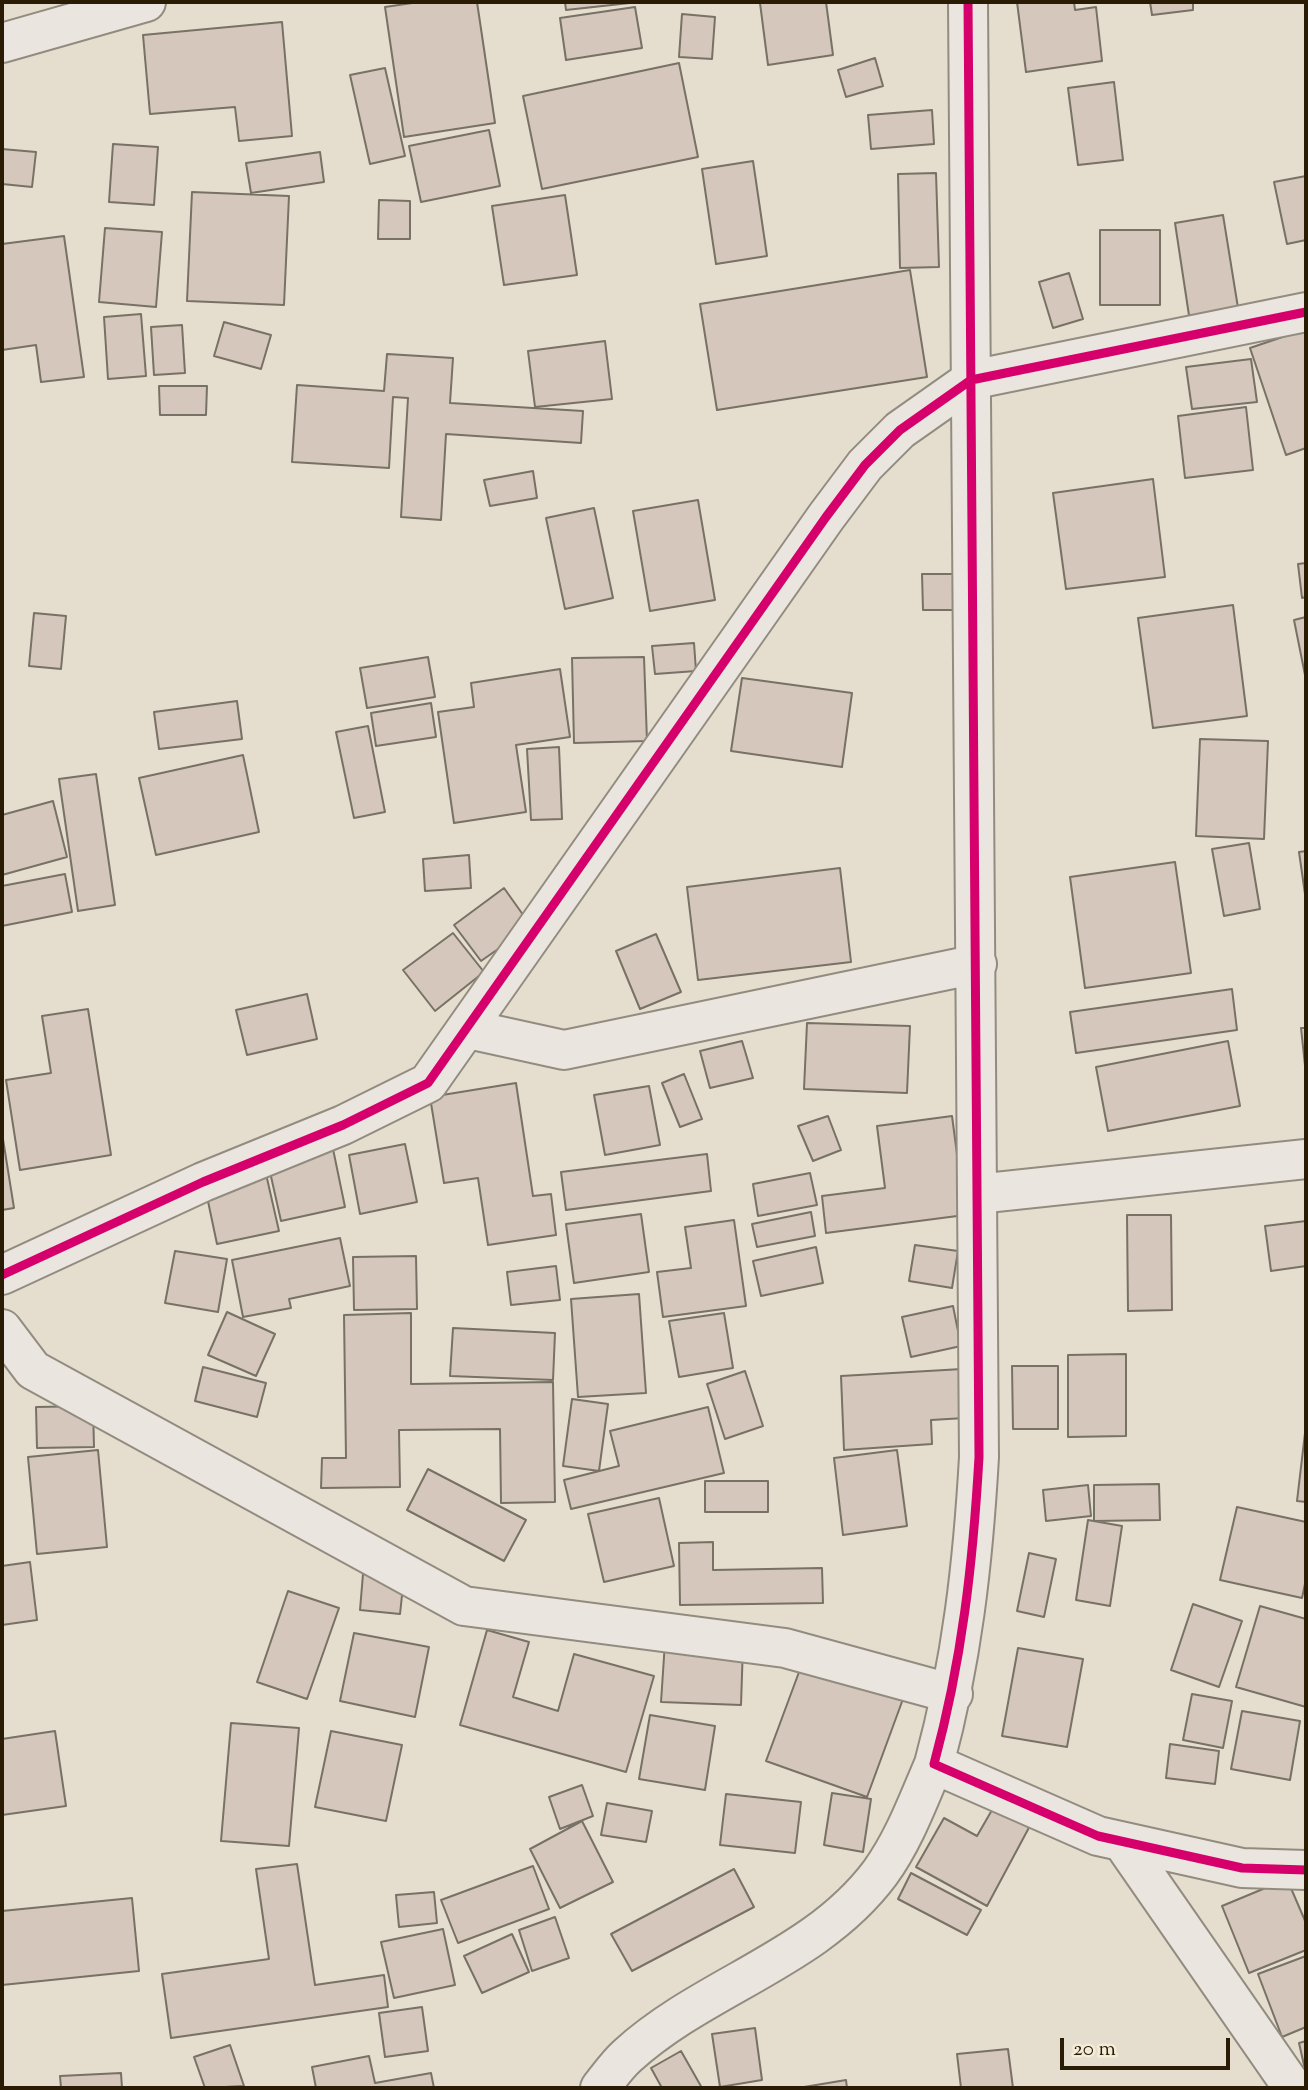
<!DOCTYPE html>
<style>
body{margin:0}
#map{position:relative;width:1308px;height:2090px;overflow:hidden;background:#e5dece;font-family:"Sorts Mill Goudy",serif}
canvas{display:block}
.frame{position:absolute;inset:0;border:4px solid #2a1b04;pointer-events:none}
.scale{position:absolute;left:1060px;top:2038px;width:170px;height:32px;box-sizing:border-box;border:4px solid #2a1b04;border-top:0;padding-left:9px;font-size:21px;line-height:24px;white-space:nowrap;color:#2a1b04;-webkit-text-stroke:5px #f4ecd9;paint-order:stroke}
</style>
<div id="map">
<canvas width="1308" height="2090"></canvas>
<div class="frame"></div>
<div class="scale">20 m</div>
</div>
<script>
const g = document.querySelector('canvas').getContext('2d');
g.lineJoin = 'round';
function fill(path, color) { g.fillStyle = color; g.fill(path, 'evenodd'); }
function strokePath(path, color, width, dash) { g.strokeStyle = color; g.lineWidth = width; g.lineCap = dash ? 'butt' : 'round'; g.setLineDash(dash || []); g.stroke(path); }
const building = new Path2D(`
 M 419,2 L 477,2 L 495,123 L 404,137 L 385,7 Z
 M 565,2 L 630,2 L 630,3 L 566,10 Z
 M 826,2 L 833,55 L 768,65 L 760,3 Z
 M 1017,2 L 1074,2 L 1075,10 L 1096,7 L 1102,61 L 1026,72 Z
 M 1150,2 L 1193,2 L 1193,10 L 1152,15 Z
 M 635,7 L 642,48 L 566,60 L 560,18 Z
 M 682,14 L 715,17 L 712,59 L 679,57 Z
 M 282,22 L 292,136 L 239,141 L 235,107 L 150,114 L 143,35 Z
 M 875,58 L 883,86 L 846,97 L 838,70 Z
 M 679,63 L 698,157 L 542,189 L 523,96 Z
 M 385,68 L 405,156 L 370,164 L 350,75 Z
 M 1114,82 L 1123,160 L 1078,165 L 1068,88 Z
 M 932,110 L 934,144 L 871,149 L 868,115 Z
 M 489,130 L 500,186 L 421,202 L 409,146 Z
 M 113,144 L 158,147 L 154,205 L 109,202 Z
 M 2,149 L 36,152 L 32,187 L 2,184 Z
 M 320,152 L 324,182 L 251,193 L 246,163 Z
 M 753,161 L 767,256 L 716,264 L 702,169 Z
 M 936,173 L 939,267 L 900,268 L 898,174 Z
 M 1306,176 L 1306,240 L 1287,244 L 1274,182 Z
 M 192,192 L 289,196 L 284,305 L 187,301 Z
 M 565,195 L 577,275 L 504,285 L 492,206 Z
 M 379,200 L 410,201 L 410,239 L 378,239 Z
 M 1223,215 L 1239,314 L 1190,322 L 1175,223 Z
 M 105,228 L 162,232 L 156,307 L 99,302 Z
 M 1100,230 L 1160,230 L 1160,305 L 1100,305 Z
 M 64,236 L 84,377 L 41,382 L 36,345 L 2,350 L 2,244 Z
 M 910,270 L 927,377 L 717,410 L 700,304 Z
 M 1069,273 L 1083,319 L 1053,328 L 1039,282 Z
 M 141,314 L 146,376 L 108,379 L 104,317 Z
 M 224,322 L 271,335 L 261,369 L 214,356 Z
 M 182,325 L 185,373 L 154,375 L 151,327 Z
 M 1306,329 L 1306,448 L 1286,455 L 1250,348 Z
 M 605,341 L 612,399 L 535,407 L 528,351 Z
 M 387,354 L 453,358 L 450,403 L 583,411 L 581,443 L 446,434 L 441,520 L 401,517 L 408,398 L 393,397 L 389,468 L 292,462 L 297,385 L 384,391 Z
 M 1251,359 L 1257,402 L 1192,409 L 1186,367 Z
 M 159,386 L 207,386 L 206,415 L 160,415 Z
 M 1246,407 L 1253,470 L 1185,478 L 1178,416 Z
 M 533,471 L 537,498 L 490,506 L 484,480 Z
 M 1153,479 L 1165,577 L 1066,589 L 1053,493 Z
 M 698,500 L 715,600 L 650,611 L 633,511 Z
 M 594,508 L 613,598 L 565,609 L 546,518 Z
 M 1306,563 L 1306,597 L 1302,598 L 1298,564 Z
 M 922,574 L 954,574 L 955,610 L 923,610 Z
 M 1233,605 L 1247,716 L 1153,728 L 1138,618 Z
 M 34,613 L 66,616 L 61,669 L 29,666 Z
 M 1306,617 L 1306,680 L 1294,620 Z
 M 694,643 L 696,671 L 655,674 L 652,646 Z
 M 428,657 L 435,697 L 367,708 L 360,668 Z
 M 644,657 L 647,741 L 574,743 L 572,658 Z
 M 560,669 L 570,737 L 516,745 L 526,812 L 454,823 L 438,712 L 474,707 L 471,683 Z
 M 742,678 L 852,693 L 842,767 L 731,751 Z
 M 237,701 L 242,739 L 159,749 L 154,712 Z
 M 431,703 L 436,737 L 376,746 L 371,713 Z
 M 368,726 L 385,812 L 354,818 L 336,732 Z
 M 1200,739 L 1268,741 L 1264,839 L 1196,836 Z
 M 559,747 L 562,819 L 531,820 L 527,749 Z
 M 243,755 L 259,832 L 156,855 L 139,778 Z
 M 96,774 L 115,905 L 78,911 L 59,779 Z
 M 53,801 L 67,857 L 2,875 L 2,815 Z
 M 1249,843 L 1260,909 L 1224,916 L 1212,849 Z
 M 1306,851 L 1306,901 L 1299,852 Z
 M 469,855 L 471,888 L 425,891 L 423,859 Z
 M 1175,862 L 1191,973 L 1085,988 L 1070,877 Z
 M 840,868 L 851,962 L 698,980 L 687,887 Z
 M 65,874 L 72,912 L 2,926 L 2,886 Z
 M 504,888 L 531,926 L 481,961 L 454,925 Z
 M 453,933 L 484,972 L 435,1011 L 403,970 Z
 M 656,934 L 681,992 L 640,1009 L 616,951 Z
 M 1232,989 L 1237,1030 L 1076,1053 L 1070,1012 Z
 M 307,994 L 317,1039 L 247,1055 L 236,1010 Z
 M 88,1009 L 111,1155 L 20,1170 L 6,1080 L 51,1073 L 42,1016 Z
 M 807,1023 L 910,1026 L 907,1093 L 804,1089 Z
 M 1301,1028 L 1306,1028 L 1306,1075 Z
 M 742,1041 L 753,1078 L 710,1088 L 700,1051 Z
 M 1228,1041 L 1240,1106 L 1108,1131 L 1096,1067 Z
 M 684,1074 L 702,1119 L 680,1127 L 662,1083 Z
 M 516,1083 L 533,1196 L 551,1194 L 556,1235 L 488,1245 L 478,1178 L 444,1183 L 430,1097 Z
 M 649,1086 L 660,1145 L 605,1155 L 594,1095 Z
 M 828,1116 L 841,1150 L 813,1161 L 798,1126 Z
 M 952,1116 L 965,1215 L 826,1233 L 822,1196 L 885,1188 L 877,1126 Z
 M 2,1133 L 14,1208 L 2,1210 Z
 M 405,1144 L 417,1202 L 360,1214 L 349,1155 Z
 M 333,1149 L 345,1207 L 281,1221 L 268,1163 Z
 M 707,1154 L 711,1191 L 566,1210 L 561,1172 Z
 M 810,1173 L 817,1205 L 758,1216 L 753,1184 Z
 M 266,1174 L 279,1231 L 217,1244 L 205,1187 Z
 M 811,1212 L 815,1236 L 757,1247 L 752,1224 Z
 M 641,1214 L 649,1272 L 574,1283 L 566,1224 Z
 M 1127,1215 L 1171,1215 L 1172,1310 L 1128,1311 Z
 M 734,1220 L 746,1306 L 663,1317 L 657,1272 L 691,1268 L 685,1227 Z
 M 1306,1221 L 1306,1266 L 1271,1271 L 1265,1226 Z
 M 340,1238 L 350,1286 L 289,1299 L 291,1308 L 243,1317 L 232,1260 Z
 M 915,1245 L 958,1251 L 952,1288 L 909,1281 Z
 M 816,1247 L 823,1283 L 761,1296 L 753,1261 Z
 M 175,1251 L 227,1259 L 218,1312 L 165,1303 Z
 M 416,1256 L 417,1309 L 354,1310 L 353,1257 Z
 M 556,1266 L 560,1300 L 511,1305 L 507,1272 Z
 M 639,1294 L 646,1393 L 578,1397 L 571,1299 Z
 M 953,1306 L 961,1346 L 911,1357 L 902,1317 Z
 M 227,1312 L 275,1334 L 256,1376 L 208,1355 Z
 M 411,1313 L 411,1384 L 553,1382 L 555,1502 L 501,1503 L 500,1429 L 399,1430 L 400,1487 L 321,1488 L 322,1458 L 346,1458 L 344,1315 Z
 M 724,1313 L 733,1368 L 679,1377 L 669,1321 Z
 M 453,1328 L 555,1333 L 553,1380 L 450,1376 Z
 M 1126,1354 L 1126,1436 L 1068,1437 L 1068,1355 Z
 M 1012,1366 L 1058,1366 L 1058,1429 L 1013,1429 Z
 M 203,1367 L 266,1383 L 257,1417 L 195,1401 Z
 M 962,1369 L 965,1418 L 931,1420 L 932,1444 L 844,1450 L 841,1376 Z
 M 745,1371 L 763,1426 L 725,1439 L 707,1384 Z
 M 572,1399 L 608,1404 L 599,1471 L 563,1466 Z
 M 93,1406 L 94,1447 L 37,1448 L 36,1407 Z
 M 708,1407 L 724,1473 L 571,1509 L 564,1480 L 619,1466 L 610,1431 Z
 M 1305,1433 L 1306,1433 L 1306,1502 L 1297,1501 Z
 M 98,1450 L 107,1547 L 37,1554 L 28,1457 Z
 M 897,1450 L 907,1526 L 843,1535 L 834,1458 Z
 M 428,1469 L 526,1520 L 504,1561 L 407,1510 Z
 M 705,1481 L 768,1481 L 768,1512 L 705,1512 Z
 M 1159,1484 L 1160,1520 L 1094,1521 L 1094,1485 Z
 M 1088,1485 L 1091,1516 L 1046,1521 L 1043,1490 Z
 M 659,1498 L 674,1566 L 604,1582 L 588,1514 Z
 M 1237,1507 L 1306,1522 L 1306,1579 L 1302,1598 L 1220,1580 Z
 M 1088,1520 L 1122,1526 L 1110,1606 L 1076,1600 Z
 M 713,1542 L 713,1570 L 822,1568 L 823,1603 L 680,1605 L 679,1543 Z
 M 1029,1553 L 1056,1559 L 1044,1617 L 1017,1611 Z
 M 30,1562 L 37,1620 L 2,1625 L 2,1566 Z
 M 363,1574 L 404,1577 L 400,1614 L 360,1610 Z
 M 288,1591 L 339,1608 L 307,1699 L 257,1682 Z
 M 1193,1604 L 1242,1621 L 1219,1687 L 1171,1670 Z
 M 1260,1606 L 1306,1619 L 1306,1707 L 1236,1687 Z
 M 487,1630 L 529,1642 L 513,1697 L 558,1711 L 574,1654 L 654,1676 L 626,1772 L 460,1725 Z
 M 354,1633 L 429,1647 L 415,1717 L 340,1701 Z
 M 665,1642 L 743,1645 L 741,1705 L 661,1702 Z
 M 1018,1648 L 1083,1659 L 1067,1747 L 1002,1736 Z
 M 802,1664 L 903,1699 L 867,1797 L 766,1761 Z
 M 1192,1694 L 1232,1701 L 1223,1748 L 1183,1740 Z
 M 1242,1711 L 1300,1721 L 1290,1780 L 1231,1769 Z
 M 650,1715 L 715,1726 L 705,1790 L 639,1779 Z
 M 231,1723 L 299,1728 L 289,1846 L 221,1841 Z
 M 55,1731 L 66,1806 L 2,1815 L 2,1739 Z
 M 331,1731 L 402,1745 L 386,1821 L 315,1807 Z
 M 1170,1744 L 1219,1751 L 1215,1784 L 1166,1778 Z
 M 582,1785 L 593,1816 L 560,1829 L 549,1797 Z
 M 832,1793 L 871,1799 L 863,1852 L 824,1845 Z
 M 726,1794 L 801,1802 L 795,1853 L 720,1845 Z
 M 607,1803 L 652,1811 L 646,1842 L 601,1835 Z
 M 996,1803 L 1032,1822 L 987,1906 L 916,1867 L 944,1818 L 977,1836 Z
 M 582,1821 L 613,1882 L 560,1908 L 530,1849 Z
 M 297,1864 L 315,1985 L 384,1975 L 388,2007 L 171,2038 L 162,1974 L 269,1959 L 256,1869 Z
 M 533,1866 L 549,1909 L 458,1943 L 441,1900 Z
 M 734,1869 L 754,1907 L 632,1971 L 611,1934 Z
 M 911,1873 L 981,1910 L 967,1935 L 898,1899 Z
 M 1287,1879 L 1306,1923 L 1306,1950 L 1249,1973 L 1222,1906 Z
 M 434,1892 L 437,1923 L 399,1927 L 396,1895 Z
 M 132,1898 L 139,1971 L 2,1985 L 2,1911 Z
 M 555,1917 L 569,1958 L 532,1971 L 519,1930 Z
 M 443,1929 L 455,1985 L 394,1998 L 381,1942 Z
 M 512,1934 L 529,1972 L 482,1993 L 464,1956 Z
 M 1306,1956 L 1306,2027 L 1282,2037 L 1258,1974 Z
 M 422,2007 L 428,2051 L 385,2057 L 379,2013 Z
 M 755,2028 L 762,2080 L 720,2087 L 712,2034 Z
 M 1306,2041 L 1306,2074 L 1299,2043 Z
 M 230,2045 L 244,2086 L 205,2088 L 194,2057 Z
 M 1008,2049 L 1013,2088 L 961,2088 L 957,2054 Z
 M 681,2051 L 702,2088 L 662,2088 L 651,2068 Z
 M 369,2056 L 375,2083 L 431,2073 L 434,2088 L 316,2088 L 312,2067 Z
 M 121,2073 L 122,2088 L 61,2088 L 60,2076 Z
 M 846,2080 L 847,2088 L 798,2088 Z`);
const minor = new Path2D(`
 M 968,2 L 979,1457 C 973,1563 962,1661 934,1764 L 1098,1836 L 1242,1868 L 1306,1870
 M 2,43 L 146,2
 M 468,1029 L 564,1050 L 977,964
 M 977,1194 L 1306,1159
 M 2,1275 L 203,1182 L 343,1125 L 428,1083 L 826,517 L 865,465 L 900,430 L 971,380 L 1306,312
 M 2,1329 L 33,1370 L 464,1606 L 785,1648 L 953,1694
 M 1123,1843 L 1293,2088
 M 600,2088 C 608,2078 617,2065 627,2056 C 705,1985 815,1960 880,1873 C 904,1840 918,1801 934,1764`);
const cycleway = new Path2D(`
 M 968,2 L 979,1457 C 973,1563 962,1661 934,1764 L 1098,1836 L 1242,1868 L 1306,1870
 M 2,1275 L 203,1182 L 343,1125 L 428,1083 L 826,517 L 865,465 L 900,430 L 971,380 L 1306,312`);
fill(building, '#d5c7bb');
strokePath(building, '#787166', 2);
strokePath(minor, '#928c80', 42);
strokePath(minor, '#eae6df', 38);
strokePath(cycleway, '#d6006c', 9);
</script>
